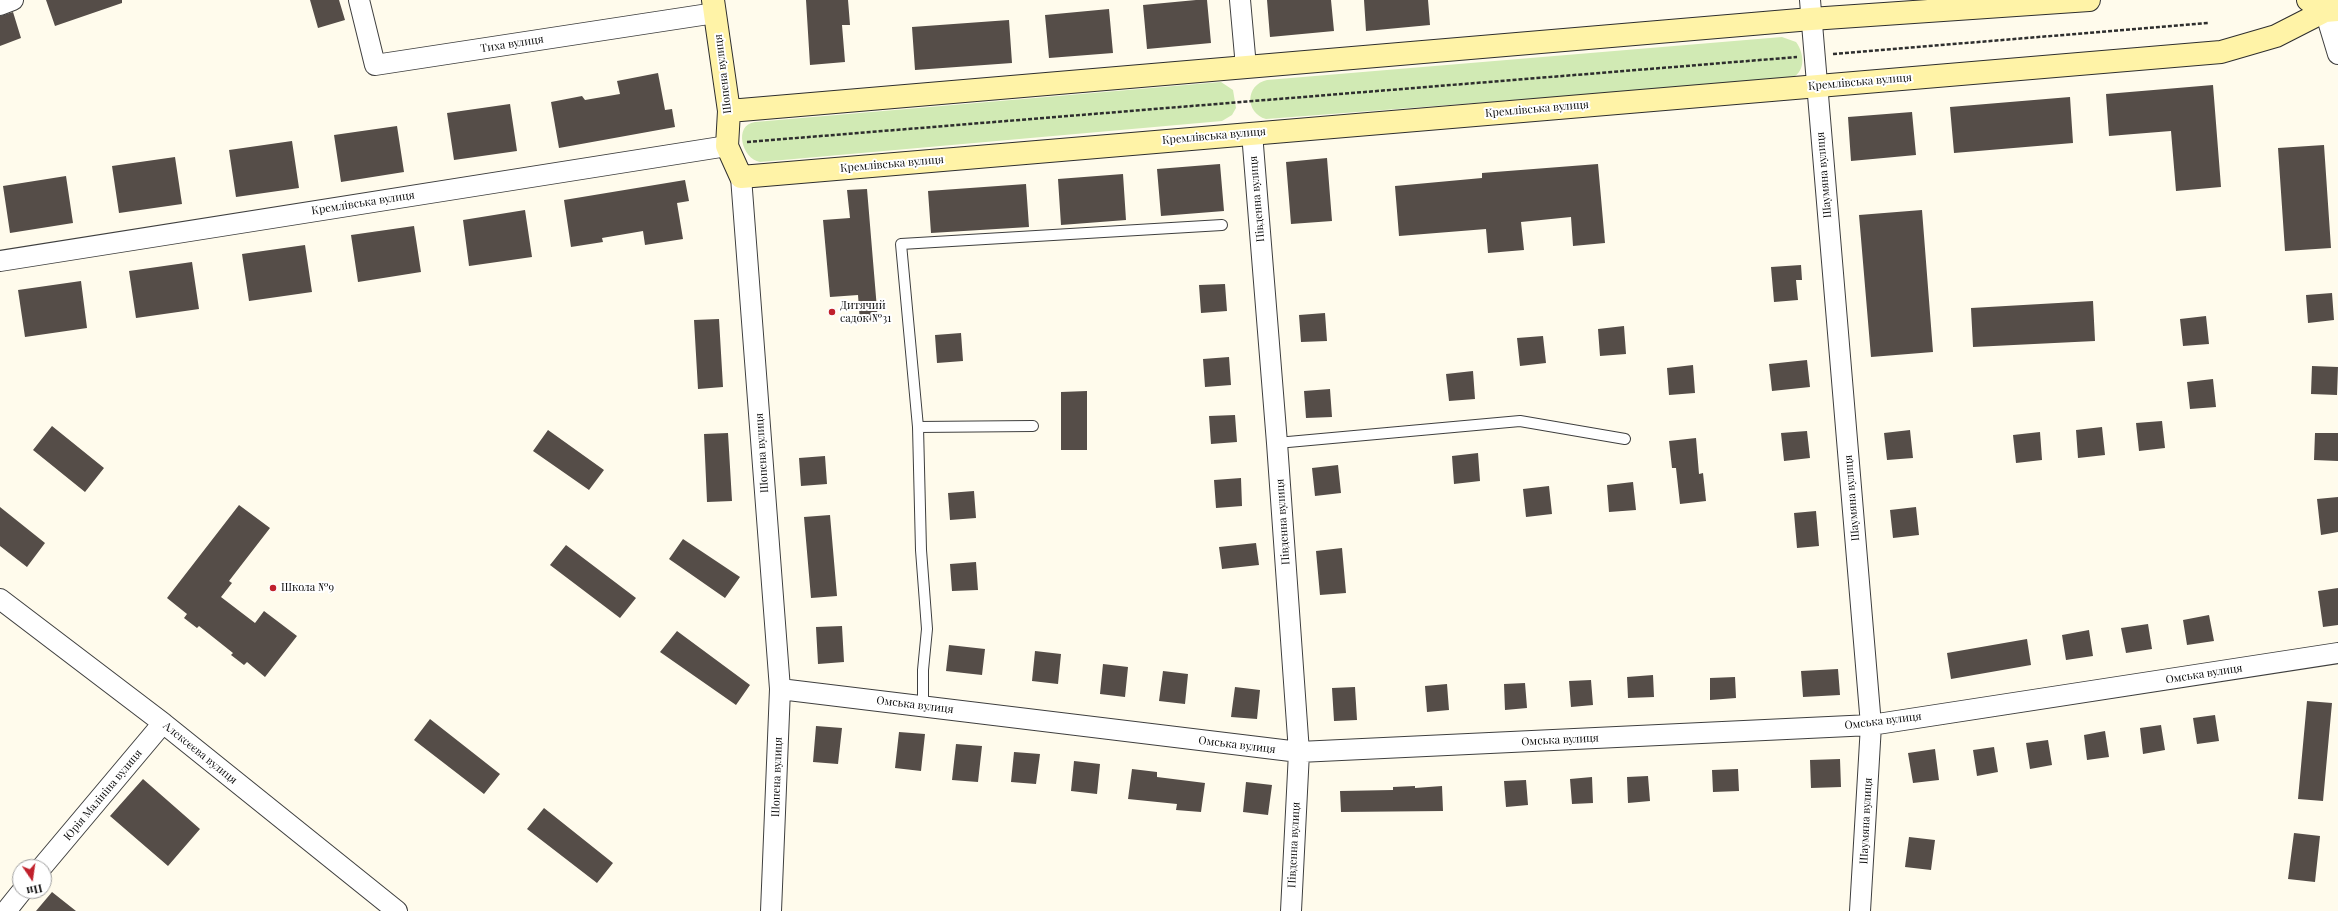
<!DOCTYPE html>
<meta charset="utf-8">
<style>
body{margin:0}
#map{position:relative;width:2338px;height:911px;overflow:hidden;background:#fffbec;font-family:"Playfair Display",serif}
canvas{display:block}
.north{position:absolute;left:12px;top:859px;width:40px;height:40px;box-sizing:border-box;background:#fff;border:1px solid #9e9e9e;border-radius:50%;rotate:167deg;font-size:11px;font-weight:700;line-height:16px;text-align:center;color:#0c0c0c}
.north::after{content:'';display:block;margin:auto;width:14px;height:18px;background:#c0202b;clip-path:polygon(50% 0,100% 100%,50% 72%,0 100%)}
</style>
<div id="map">
<canvas width="2338" height="911"></canvas>
<div class="north">Пн</div>
</div>
<script>
const g = document.querySelector('canvas').getContext('2d');
g.lineJoin = 'round';
function fill(path, color) { g.fillStyle = color; g.fill(path, 'evenodd'); }
function strokePath(path, color, width, dash) { g.strokeStyle = color; g.lineWidth = width; g.lineCap = dash ? 'butt' : 'round'; g.setLineDash(dash || []); g.stroke(path); }
function write(font, color, halo, rows, align = 'center') {
  g.font = font + ' "Playfair Display",serif'; g.lineWidth = 4; g.setLineDash([]); g.textBaseline = 'middle'; g.strokeStyle = halo; g.fillStyle = color; for (const [text, x, y, turn = 0] of rows) {
    g.save(); g.translate(x, y); g.rotate((+turn || 0) * Math.PI / 180); g.textAlign = isNaN(turn) ? turn : align; if (halo) g.strokeText(text, 0, 0); g.fillText(text, 0, 0); g.restore();
  }
}
const green = new Path2D(`
 M 1782,37 L 1796,42 C 1805,54 1806,74 1789,79 L 1266,119 C 1245,113 1245,85 1267,80 Z
 M 1221,82 L 1233,90 L 1236,108 L 1232,115 L 1222,121 L 760,162 C 742,159 733,125 755,122 Z`);
const building = new Path2D(`
 M 46,0 L 122,0 L 122,3 L 55,26 Z
 M 310,0 L 339,0 L 345,20 L 318,28 Z
 M 806,0 L 848,0 L 850,25 L 842,25 L 845,62 L 810,65 Z
 M 1196,0 L 1207,0 L 1211,43 L 1147,49 L 1143,5 Z
 M 1267,0 L 1331,0 L 1334,31 L 1270,37 Z
 M 1364,0 L 1428,0 L 1430,25 L 1366,31 Z
 M 1109,9 L 1113,53 L 1049,58 L 1045,15 Z
 M 13,12 L 21,38 L 0,46 L 0,16 Z
 M 1009,20 L 1012,63 L 915,70 L 912,27 Z
 M 658,73 L 665,110 L 672,109 L 675,127 L 559,148 L 551,102 L 582,96 L 585,100 L 620,94 L 617,81 Z
 M 2213,85 L 2221,187 L 2176,191 L 2171,131 L 2109,136 L 2106,94 Z
 M 2070,97 L 2073,143 L 1954,153 L 1950,107 Z
 M 510,104 L 517,151 L 454,160 L 447,113 Z
 M 1912,112 L 1916,155 L 1851,161 L 1848,117 Z
 M 397,126 L 404,172 L 341,182 L 334,135 Z
 M 292,141 L 299,188 L 236,197 L 229,150 Z
 M 2324,145 L 2331,248 L 2285,251 L 2278,148 Z
 M 175,157 L 182,204 L 119,213 L 112,166 Z
 M 1327,158 L 1332,221 L 1291,224 L 1286,162 Z
 M 1220,164 L 1224,211 L 1161,216 L 1157,169 Z
 M 1598,164 L 1605,243 L 1573,246 L 1571,217 L 1521,222 L 1524,250 L 1488,253 L 1486,229 L 1399,236 L 1395,186 L 1482,178 L 1482,173 Z
 M 1123,174 L 1126,220 L 1061,225 L 1058,179 Z
 M 66,176 L 73,223 L 10,233 L 3,186 Z
 M 685,180 L 689,201 L 677,203 L 683,239 L 645,245 L 643,231 L 602,238 L 603,242 L 571,247 L 564,200 Z
 M 1026,184 L 1029,227 L 931,233 L 928,191 Z
 M 867,189 L 878,321 L 860,322 L 858,295 L 830,297 L 823,220 L 850,218 L 847,190 Z
 M 525,210 L 532,257 L 469,266 L 463,220 Z
 M 1922,210 L 1933,352 L 1871,357 L 1859,215 Z
 M 414,226 L 421,272 L 358,282 L 351,235 Z
 M 305,245 L 312,292 L 249,301 L 242,254 Z
 M 192,262 L 199,309 L 136,318 L 129,271 Z
 M 1801,265 L 1802,280 L 1796,280 L 1798,300 L 1774,302 L 1771,267 Z
 M 81,281 L 87,328 L 25,337 L 18,290 Z
 M 1225,284 L 1227,311 L 1201,313 L 1199,285 Z
 M 2332,293 L 2334,320 L 2308,323 L 2306,295 Z
 M 2093,301 L 2095,341 L 1973,347 L 1971,308 Z
 M 1325,313 L 1327,341 L 1301,342 L 1299,315 Z
 M 2206,316 L 2209,344 L 2183,346 L 2180,319 Z
 M 719,319 L 723,387 L 698,389 L 694,320 Z
 M 1624,326 L 1626,354 L 1600,356 L 1598,329 Z
 M 961,333 L 963,361 L 937,363 L 935,335 Z
 M 1543,336 L 1546,363 L 1520,366 L 1517,338 Z
 M 1229,357 L 1231,385 L 1205,387 L 1203,359 Z
 M 1807,360 L 1810,387 L 1772,391 L 1769,364 Z
 M 1693,365 L 1695,393 L 1669,395 L 1667,368 Z
 M 2312,366 L 2338,367 L 2337,395 L 2311,394 Z
 M 1473,371 L 1475,399 L 1449,401 L 1446,374 Z
 M 2213,379 L 2216,407 L 2190,409 L 2187,382 Z
 M 1330,389 L 1332,417 L 1306,418 L 1304,391 Z
 M 1087,391 L 1087,450 L 1061,450 L 1061,392 Z
 M 1235,415 L 1237,442 L 1211,444 L 1209,416 Z
 M 2162,421 L 2165,448 L 2139,451 L 2136,423 Z
 M 52,426 L 104,468 L 85,492 L 33,450 Z
 M 2102,427 L 2105,455 L 2078,458 L 2076,430 Z
 M 548,430 L 604,470 L 589,490 L 533,451 Z
 M 1910,430 L 1913,458 L 1887,460 L 1884,433 Z
 M 1807,431 L 1810,458 L 1784,461 L 1781,433 Z
 M 2040,432 L 2042,460 L 2016,463 L 2013,435 Z
 M 728,433 L 732,501 L 707,502 L 704,434 Z
 M 2315,433 L 2338,433 L 2338,461 L 2314,460 Z
 M 1696,438 L 1699,474 L 1703,473 L 1706,501 L 1680,504 L 1676,468 L 1672,468 L 1669,441 Z
 M 1478,453 L 1480,481 L 1454,484 L 1452,456 Z
 M 825,456 L 827,484 L 801,486 L 799,458 Z
 M 1338,465 L 1341,493 L 1315,496 L 1312,468 Z
 M 1241,478 L 1242,506 L 1216,508 L 1214,480 Z
 M 1633,482 L 1636,510 L 1609,512 L 1607,485 Z
 M 1549,486 L 1552,514 L 1526,517 L 1523,489 Z
 M 974,491 L 976,518 L 950,520 L 948,493 Z
 M 2338,497 L 2338,532 L 2321,535 L 2317,499 Z
 M 239,505 L 270,528 L 229,581 L 232,583 L 221,597 L 255,623 L 264,611 L 297,636 L 265,677 L 247,662 L 244,665 L 231,655 L 233,653 L 199,626 L 197,628 L 184,618 L 187,614 L 167,598 Z
 M 0,507 L 45,543 L 27,567 L 0,546 Z
 M 1916,507 L 1919,535 L 1893,538 L 1890,510 Z
 M 1816,511 L 1819,546 L 1797,548 L 1794,513 Z
 M 830,515 L 837,596 L 811,598 L 804,517 Z
 M 683,539 L 740,577 L 725,598 L 669,559 Z
 M 1256,543 L 1259,565 L 1222,569 L 1219,547 Z
 M 566,545 L 636,598 L 620,618 L 550,565 Z
 M 1342,548 L 1346,593 L 1320,595 L 1316,551 Z
 M 976,562 L 978,590 L 952,591 L 950,564 Z
 M 2338,588 L 2338,625 L 2323,627 L 2318,591 Z
 M 2209,615 L 2214,641 L 2187,645 L 2183,620 Z
 M 2148,624 L 2152,649 L 2126,653 L 2121,628 Z
 M 842,626 L 844,662 L 818,664 L 816,627 Z
 M 2089,630 L 2093,656 L 2066,660 L 2062,635 Z
 M 677,631 L 750,685 L 736,705 L 660,652 Z
 M 2027,639 L 2031,665 L 1951,679 L 1947,653 Z
 M 949,645 L 985,649 L 982,675 L 946,671 Z
 M 1035,651 L 1061,654 L 1058,684 L 1032,681 Z
 M 1103,664 L 1128,667 L 1125,697 L 1100,694 Z
 M 1838,669 L 1840,695 L 1803,697 L 1801,671 Z
 M 1163,671 L 1188,674 L 1185,704 L 1159,701 Z
 M 1653,675 L 1654,697 L 1628,698 L 1627,677 Z
 M 1735,677 L 1736,698 L 1710,700 L 1710,678 Z
 M 1591,680 L 1593,705 L 1571,707 L 1569,681 Z
 M 1525,683 L 1527,708 L 1505,710 L 1504,684 Z
 M 1447,684 L 1449,710 L 1427,712 L 1425,686 Z
 M 1235,687 L 1260,690 L 1257,719 L 1231,717 Z
 M 1355,687 L 1357,720 L 1334,721 L 1332,688 Z
 M 2307,701 L 2332,703 L 2323,801 L 2298,799 Z
 M 2215,715 L 2219,741 L 2197,744 L 2193,718 Z
 M 430,719 L 500,774 L 484,794 L 414,740 Z
 M 2161,725 L 2165,750 L 2143,754 L 2140,728 Z
 M 816,726 L 842,728 L 838,764 L 813,762 Z
 M 2105,731 L 2109,757 L 2087,760 L 2084,735 Z
 M 899,732 L 925,734 L 921,771 L 895,768 Z
 M 2048,740 L 2052,765 L 2030,769 L 2026,743 Z
 M 956,744 L 982,746 L 978,782 L 952,780 Z
 M 1994,747 L 1998,772 L 1977,776 L 1973,750 Z
 M 1935,749 L 1939,780 L 1913,783 L 1908,753 Z
 M 1014,752 L 1040,754 L 1036,784 L 1011,782 Z
 M 1840,759 L 1841,787 L 1811,788 L 1810,760 Z
 M 1074,761 L 1100,764 L 1097,794 L 1071,791 Z
 M 1132,769 L 1157,772 L 1157,777 L 1205,783 L 1201,812 L 1176,810 L 1177,804 L 1128,799 Z
 M 1738,769 L 1739,791 L 1713,792 L 1712,770 Z
 M 1648,776 L 1650,801 L 1628,803 L 1627,777 Z
 M 1592,777 L 1593,803 L 1572,804 L 1570,779 Z
 M 143,779 L 200,829 L 168,866 L 110,816 Z
 M 1526,780 L 1528,805 L 1506,807 L 1504,781 Z
 M 1246,782 L 1272,785 L 1268,815 L 1243,812 Z
 M 1415,786 L 1415,788 L 1442,786 L 1443,811 L 1341,812 L 1340,791 L 1393,790 L 1393,787 Z
 M 544,808 L 613,863 L 597,883 L 527,829 Z
 M 2294,833 L 2320,836 L 2315,882 L 2288,879 Z
 M 1909,837 L 1935,840 L 1931,870 L 1905,867 Z
 M 52,892 L 76,911 L 36,911 Z`);
const path = new Path2D(`
 M 1833,54 L 2208,23
 M 747,142 L 1797,57`);
const lane = new Path2D(`
 M 918,427 L 1033,426
 M 1277,443 L 1520,421 L 1625,439
 M 923,706 L 923,670 L 927,629 L 921,550 L 918,427 L 901,244 L 1222,225`);
const street = new Path2D(`
 M 359,0 L 375,65 L 715,13
 M 1240,0 L 1246,67
 M 1810,0 L 1871,725 L 1860,911
 M 2327,0 L 2325,11 L 2338,54
 M 0,5 L 13,0
 M 1252,133 L 1277,443 L 1299,752 L 1291,911
 M 741,177 L 780,689 L 771,911
 M 0,261 L 727,146
 M 0,599 L 163,723 L 397,911
 M 780,689 L 1299,752 L 1871,725 L 2338,653
 M 42,867 L 163,723
 M 6,911 L 22,891`);
const secondary = new Path2D(`
 M 713,0 L 729,111 L 727,146 L 741,177 L 2221,52 L 2276,36 L 2325,11 L 2338,10
 M 2308,0 L 2325,11
 M 729,111 L 1811,19 L 2089,0`);
const markers = [
 [832,312,4,"#c0202b"],
 [273,588,4,"#c0202b"]
];
const streetNames = [
 ["Тиха вулиця",512,44,-9],
 ["Шопена вулиця",723,74,-97],
 ["Кремлівська вулиця",1860,82,-5],
 ["Кремлівська вулиця",1537,109,-5],
 ["Кремлівська вулиця",1214,136,-5],
 ["Кремлівська вулиця",892,164,-5],
 ["Шаумяна вулиця",1824,175,-95],
 ["Південна вулиця",1257,199,-95],
 ["Кремлівська вулиця",363,203,-9],
 ["Шопена вулиця",762,453,-94],
 ["Шаумяна вулиця",1852,498,-95],
 ["Південна вулиця",1283,522,-94],
 ["Омська вулиця",2204,674,-9],
 ["Омська вулиця",915,705,7],
 ["Омська вулиця",1883,721,-7],
 ["Омська вулиця",1560,740,-3],
 ["Омська вулиця",1237,745,7],
 ["Алексєєва вулиця",200,753,39],
 ["Шопена вулиця",777,777,-88],
 ["Юрія Малініна вулиця",103,795,-50],
 ["Шаумяна вулиця",1866,821,-87],
 ["Південна вулиця",1294,845,-87]
];
const poiNames = [
 ["Дитячий",840,306],
 ["садок №31",840,319],
 ["Школа №9",281,588]
];
fill(green, '#d1eab4');
fill(building, '#554d48');
strokePath(lane, '#3f3f3f', 12);
strokePath(street, '#3f3f3f', 22);
strokePath(secondary, '#2e2e2e', 24);
strokePath(path, '#2e2e2e', 2.5, [4, 2]);
strokePath(lane, '#fff', 10);
strokePath(street, '#fff', 20);
strokePath(secondary, '#fff3a7', 22);
for (const [x, y, r, color] of markers) { const dot = new Path2D(); dot.arc(x, y, r, 0, 2 * Math.PI); g.fillStyle = color; g.fill(dot); strokePath(dot, '#fff', 1.5); }
write('11px', '#0c0c0c', '#fff', streetNames);
write('11px', '#0c0c0c', '#fff', poiNames, 'left');
</script>
